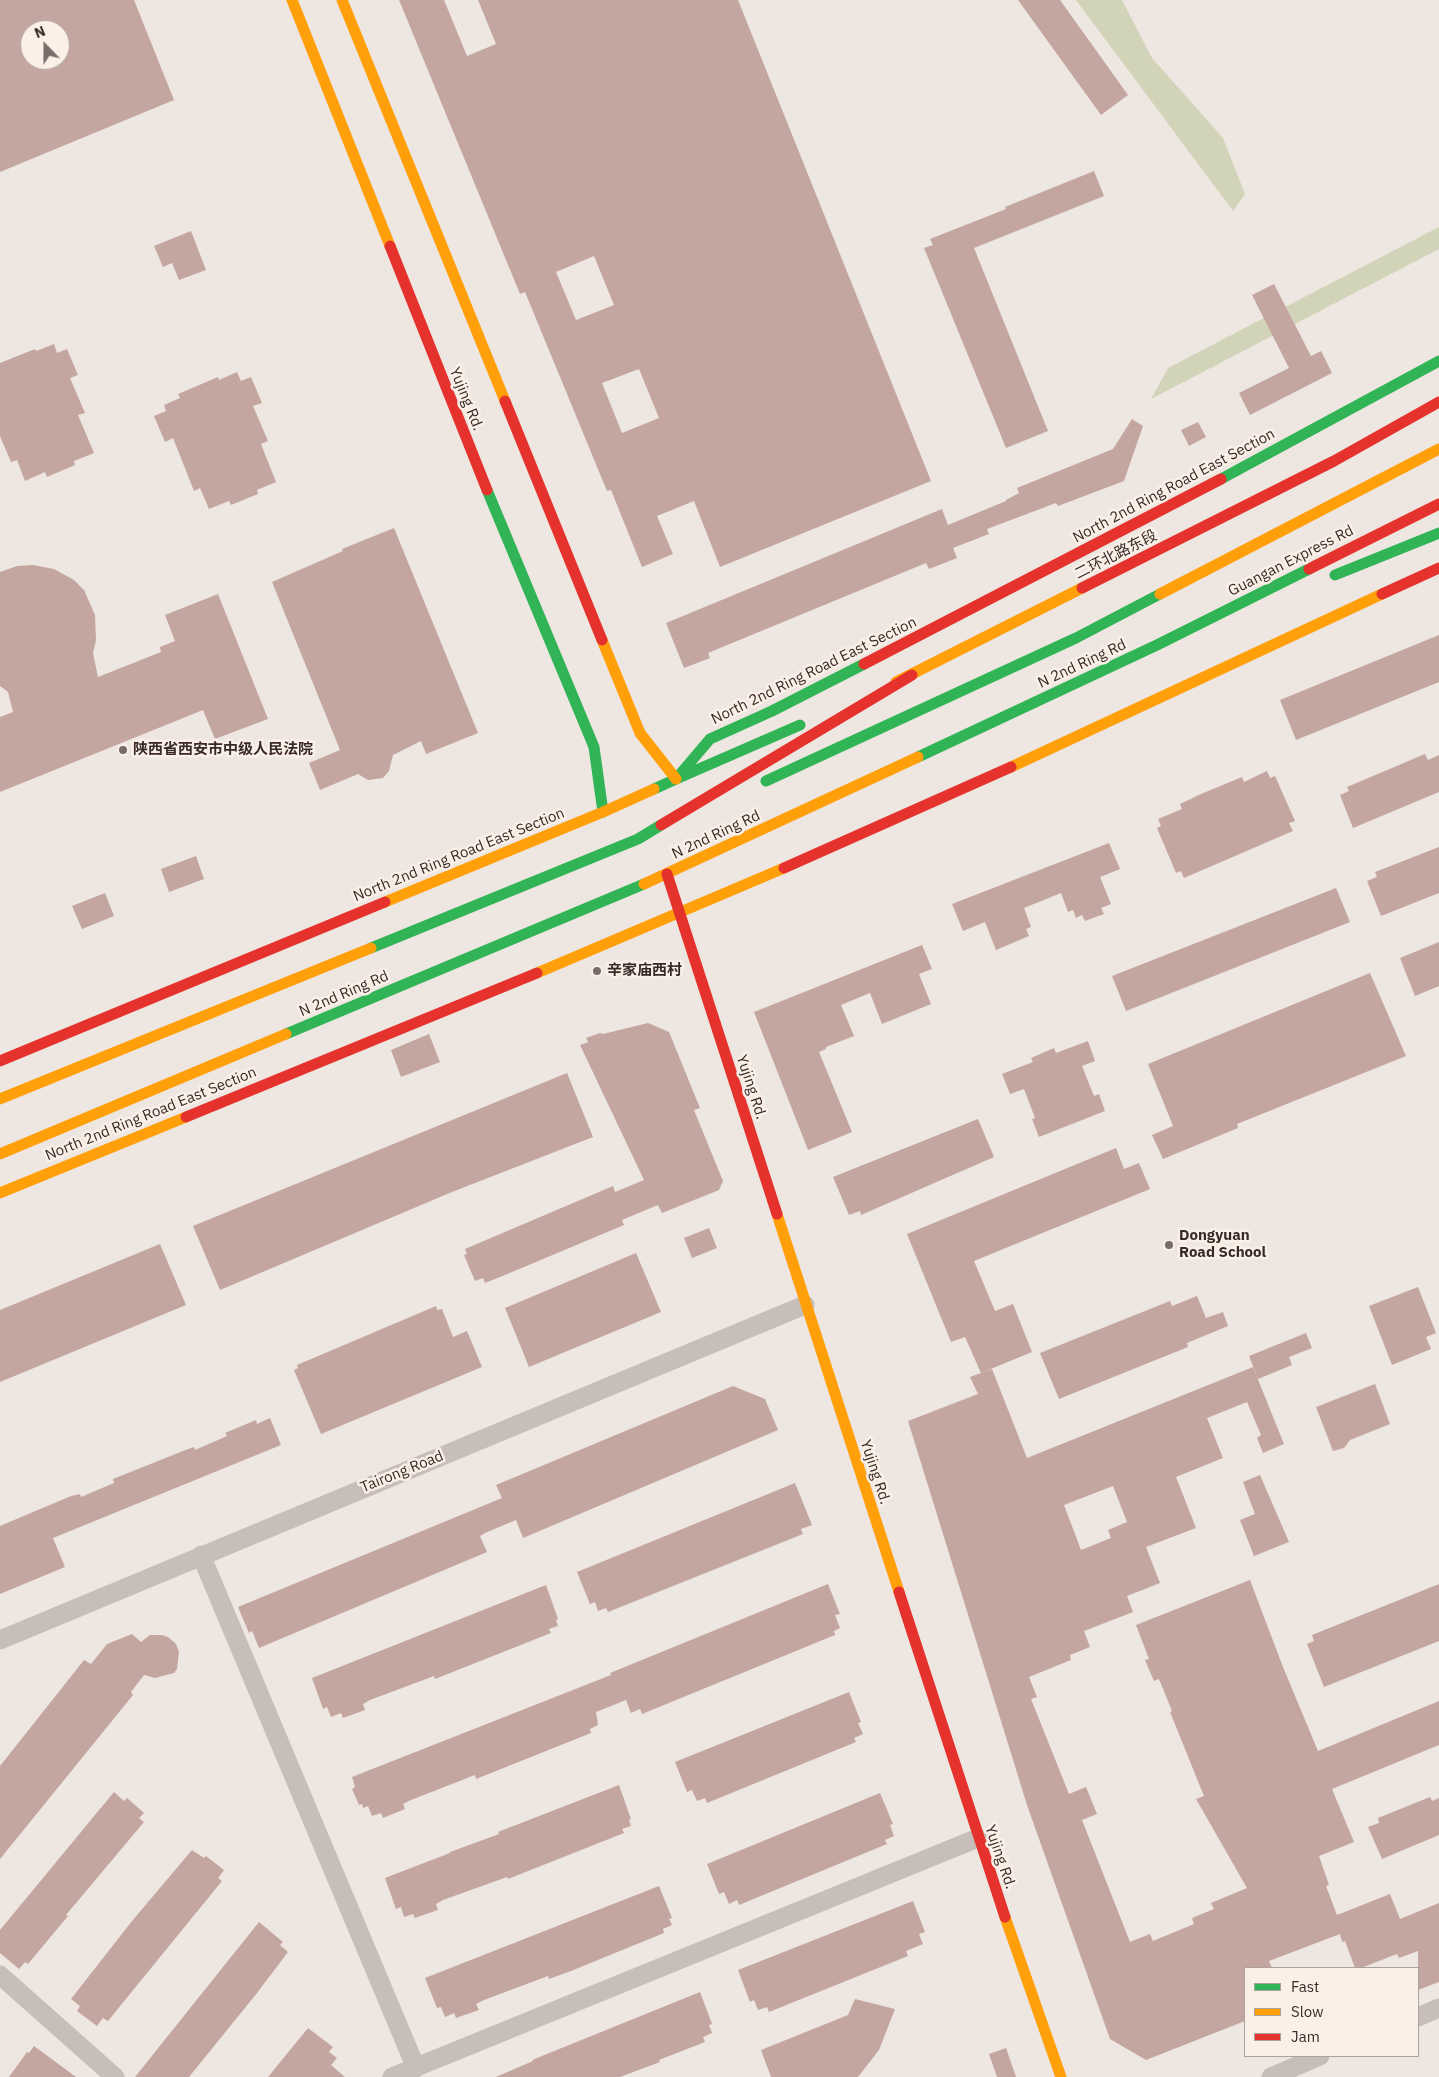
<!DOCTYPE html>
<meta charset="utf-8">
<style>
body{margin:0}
#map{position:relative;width:1439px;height:2077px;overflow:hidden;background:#eee6e1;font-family:"IBM Plex Sans",sans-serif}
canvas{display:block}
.legend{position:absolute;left:1244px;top:1967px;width:175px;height:90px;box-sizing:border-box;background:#fbf0e8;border:1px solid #ada19b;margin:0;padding:6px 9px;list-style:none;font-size:15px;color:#392a27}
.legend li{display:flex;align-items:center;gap:10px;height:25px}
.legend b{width:25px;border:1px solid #ada19b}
.north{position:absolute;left:20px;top:20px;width:50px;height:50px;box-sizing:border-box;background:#fbf0e8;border:1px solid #ada19b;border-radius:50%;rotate:338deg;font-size:14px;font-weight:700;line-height:20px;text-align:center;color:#392a27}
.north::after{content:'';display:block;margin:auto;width:18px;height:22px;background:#786c68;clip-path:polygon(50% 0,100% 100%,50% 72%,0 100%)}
</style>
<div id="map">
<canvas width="1439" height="2077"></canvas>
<ul class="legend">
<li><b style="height:6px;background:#30b455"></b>Fast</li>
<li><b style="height:6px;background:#ff9f0a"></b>Slow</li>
<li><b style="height:6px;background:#e5322d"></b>Jam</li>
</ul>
<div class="north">N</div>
</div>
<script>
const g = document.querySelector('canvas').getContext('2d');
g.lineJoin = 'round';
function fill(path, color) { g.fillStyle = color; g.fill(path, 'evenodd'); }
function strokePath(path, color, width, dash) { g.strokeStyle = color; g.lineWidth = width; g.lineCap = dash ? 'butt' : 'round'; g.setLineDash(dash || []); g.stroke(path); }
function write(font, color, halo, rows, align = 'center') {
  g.font = font + ' "IBM Plex Sans","Noto Sans SC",sans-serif'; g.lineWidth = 5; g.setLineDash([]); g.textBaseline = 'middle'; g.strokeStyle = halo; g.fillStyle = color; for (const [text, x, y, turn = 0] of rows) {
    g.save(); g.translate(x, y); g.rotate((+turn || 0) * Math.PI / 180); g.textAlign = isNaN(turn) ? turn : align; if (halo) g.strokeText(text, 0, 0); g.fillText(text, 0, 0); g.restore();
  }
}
const green = new Path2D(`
 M 1076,0 L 1122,0 L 1152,58 L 1223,138 L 1245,194 L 1233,211 Z
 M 1439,227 L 1439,249 L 1151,399 L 1168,368 Z`);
const building = new Path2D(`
 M 0,0 L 134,0 L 174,100 L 0,172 ZM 30,30 L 60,30 L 60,60 L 30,60 Z
 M 399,0 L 444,0 L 467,56 L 496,44 L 478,0 L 738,0 L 931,481 L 720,567 L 694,501 L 657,516 L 673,554 L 642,567 L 611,490 L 607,491 L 525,292 L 520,294 ZM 594,256 L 614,305 L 576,320 L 556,272 ZM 639,369 L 659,418 L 622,433 L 602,383 Z
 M 1018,0 L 1060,0 L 1128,95 L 1101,115 Z
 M 1094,171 L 1104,196 L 974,248 L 1048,431 L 1006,448 L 924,248 L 933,245 L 930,239 L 1006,209 L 1005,207 Z
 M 191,231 L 206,270 L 179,280 L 172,263 L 163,267 L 154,246 Z
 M 1274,284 L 1311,356 L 1321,351 L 1332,373 L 1250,415 L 1239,393 L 1289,368 L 1252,295 Z
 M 54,344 L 57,353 L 67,349 L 78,375 L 70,378 L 85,413 L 78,415 L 94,453 L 74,461 L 75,465 L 47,477 L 45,472 L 25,481 L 17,460 L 11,462 L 0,436 L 0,363 L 35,349 L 36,351 Z
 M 237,372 L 241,381 L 251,377 L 262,403 L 253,406 L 268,441 L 261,444 L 276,482 L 257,490 L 258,494 L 231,505 L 229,501 L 209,509 L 200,488 L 194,491 L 173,438 L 165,442 L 154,416 L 166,411 L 164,405 L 180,398 L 178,394 L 218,377 L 219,380 Z
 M 1132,419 L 1143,426 L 1124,481 L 1058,506 L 1056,503 L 987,529 L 989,534 L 953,548 L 957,558 L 929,569 L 926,563 L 708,653 L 710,658 L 684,668 L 666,623 L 942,509 L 948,525 L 1006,501 L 1006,500 L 1019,493 L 1017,488 L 1113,449 Z
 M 1198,422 L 1206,437 L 1189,446 L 1181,430 Z
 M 394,528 L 478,733 L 426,754 L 421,741 L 393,755 L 389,771 L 383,778 L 368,780 L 358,774 L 320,790 L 309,763 L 340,750 L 272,582 L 343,551 L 342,549 Z
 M 33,565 L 54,569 L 74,580 L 84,590 L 95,615 L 96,640 L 93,653 L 98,677 L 161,652 L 160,647 L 175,641 L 165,615 L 218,594 L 268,719 L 215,739 L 203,710 L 0,792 L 0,717 L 13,712 L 8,692 L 0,686 L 0,572 L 17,566 Z
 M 1439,635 L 1439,682 L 1296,740 L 1280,700 Z
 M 1425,754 L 1428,760 L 1439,755 L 1439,792 L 1353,828 L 1340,795 L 1349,791 L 1347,787 Z
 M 1267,771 L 1270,778 L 1275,776 L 1295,821 L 1289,823 L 1293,831 L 1184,878 L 1181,871 L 1176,873 L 1157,828 L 1161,826 L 1158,819 L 1182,809 L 1180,804 L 1201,794 L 1242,777 L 1244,782 Z
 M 1109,843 L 1120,869 L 1100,877 L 1111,904 L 1101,908 L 1104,914 L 1085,921 L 1082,915 L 1076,918 L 1073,910 L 1068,912 L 1061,893 L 1024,908 L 1031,927 L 1026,929 L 1029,936 L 996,950 L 985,922 L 963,931 L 952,904 Z
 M 1439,847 L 1439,893 L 1381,916 L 1367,881 L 1377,877 L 1375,872 Z
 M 196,856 L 204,879 L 169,892 L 161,869 Z
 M 1336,888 L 1350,922 L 1126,1011 L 1112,976 Z
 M 105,893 L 114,916 L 82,929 L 72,906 Z
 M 1439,942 L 1439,986 L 1415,996 L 1400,958 Z
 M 922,945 L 932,969 L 919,974 L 931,1004 L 882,1024 L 870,993 L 841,1005 L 854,1036 L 826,1047 L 826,1049 L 819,1052 L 852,1132 L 808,1150 L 754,1012 Z
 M 1370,973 L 1406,1056 L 1237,1124 L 1238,1128 L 1163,1159 L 1152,1135 L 1173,1126 L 1148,1064 Z
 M 648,1023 L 669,1032 L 700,1108 L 694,1110 L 723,1181 L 719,1190 L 662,1213 L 658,1205 L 622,1220 L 624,1225 L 505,1275 L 485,1283 L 483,1278 L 475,1281 L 464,1255 L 467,1254 L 465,1249 L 613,1186 L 615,1192 L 644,1180 L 580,1045 L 588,1042 L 586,1038 L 600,1033 L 603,1034 Z
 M 429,1034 L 440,1062 L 401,1077 L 391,1050 Z
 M 1088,1041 L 1095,1061 L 1082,1066 L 1094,1096 L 1099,1094 L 1105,1111 L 1039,1137 L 1032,1119 L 1035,1118 L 1024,1089 L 1010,1094 L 1002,1074 L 1033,1062 L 1031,1058 L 1054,1048 L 1056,1053 Z
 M 567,1073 L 593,1137 L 452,1192 L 220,1290 L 193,1226 Z
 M 978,1119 L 994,1157 L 861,1215 L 860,1211 L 849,1215 L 833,1177 Z
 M 1116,1148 L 1124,1169 L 1139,1163 L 1150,1189 L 974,1261 L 995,1311 L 1013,1304 L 1032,1352 L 981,1373 L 965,1337 L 951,1342 L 907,1234 Z
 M 709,1228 L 717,1248 L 692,1258 L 684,1238 Z
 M 160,1244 L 186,1305 L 0,1382 L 0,1310 Z
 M 636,1253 L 661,1312 L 529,1367 L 505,1308 Z
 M 1418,1287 L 1436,1333 L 1426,1337 L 1431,1349 L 1392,1365 L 1369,1306 Z
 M 1197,1296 L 1206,1318 L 1223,1312 L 1228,1326 L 1187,1343 L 1188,1347 L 1059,1399 L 1040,1353 L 1170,1301 L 1172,1306 Z
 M 436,1306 L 437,1310 L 442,1309 L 453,1337 L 467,1331 L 482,1367 L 321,1434 L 294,1370 L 298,1368 L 297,1365 Z
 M 1306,1333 L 1312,1348 L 1289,1357 L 1292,1365 L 1258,1379 L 1249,1356 Z
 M 1253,1367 L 1284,1444 L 1263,1453 L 1257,1438 L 1261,1435 L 1247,1402 L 1207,1418 L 1223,1458 L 1176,1477 L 1196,1528 L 1146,1547 L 1160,1583 L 1127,1596 L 1133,1612 L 1084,1631 L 1090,1647 L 1070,1655 L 1071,1660 L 1029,1677 L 1037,1697 L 1031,1699 L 1069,1794 L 1086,1787 L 1097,1814 L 1082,1820 L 1130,1942 L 1150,1934 L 1153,1941 L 1194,1924 L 1192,1918 L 1214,1909 L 1211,1903 L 1247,1888 L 1196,1799 L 1204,1796 L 1170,1712 L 1172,1711 L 1159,1679 L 1154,1681 L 1145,1660 L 1149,1659 L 1136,1625 L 1250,1580 L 1283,1667 L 1318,1751 L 1439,1701 L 1439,1745 L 1332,1789 L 1354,1842 L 1319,1856 L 1329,1885 L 1326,1886 L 1337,1915 L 1390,1894 L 1400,1919 L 1439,1903 L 1439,1982 L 1418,1990 L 1418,1951 L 1399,1958 L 1397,1954 L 1361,1968 L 1355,1968 L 1345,1941 L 1342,1942 L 1340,1934 L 1269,1961 L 1272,1968 L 1245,1968 L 1245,2021 L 1146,2060 L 1110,2039 L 1027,1805 L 908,1421 L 978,1394 L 970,1377 L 992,1369 L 1027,1458 ZM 1113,1486 L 1127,1522 L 1108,1530 L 1111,1538 L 1081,1550 L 1064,1505 Z
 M 1375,1384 L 1390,1424 L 1350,1440 L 1344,1448 L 1333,1451 L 1316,1407 Z
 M 733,1386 L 765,1399 L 778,1430 L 523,1538 L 516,1520 L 485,1533 L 480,1536 L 487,1552 L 259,1648 L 252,1631 L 249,1633 L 238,1607 L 502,1498 L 496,1485 Z
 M 270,1418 L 281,1445 L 53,1538 L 65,1567 L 0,1594 L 0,1526 L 71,1496 L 80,1494 L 81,1497 L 114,1483 L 113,1479 L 183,1451 L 194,1447 L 195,1450 L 227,1436 L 225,1433 L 256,1420 L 257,1424 Z
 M 1260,1475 L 1289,1542 L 1254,1556 L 1240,1520 L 1255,1514 L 1243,1482 Z
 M 795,1483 L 812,1525 L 801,1529 L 803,1534 L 608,1612 L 606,1608 L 598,1611 L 595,1602 L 590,1604 L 577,1572 Z
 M 828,1584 L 840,1614 L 835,1615 L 840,1628 L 834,1631 L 835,1635 L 642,1714 L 640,1709 L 631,1713 L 626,1700 L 596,1712 L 598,1725 L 590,1729 L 591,1733 L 476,1779 L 475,1775 L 411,1800 L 403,1804 L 405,1809 L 383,1818 L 381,1813 L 372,1816 L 368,1806 L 363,1808 L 362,1804 L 359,1805 L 352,1789 L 355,1787 L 352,1777 L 611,1675 L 610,1673 Z
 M 1439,1584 L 1439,1641 L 1324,1687 L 1307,1644 L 1314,1641 L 1312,1635 Z
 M 546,1585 L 558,1619 L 556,1620 L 558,1626 L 549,1629 L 551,1633 L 435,1679 L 434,1676 L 370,1700 L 363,1704 L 365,1710 L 343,1718 L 341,1713 L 331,1717 L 327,1707 L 323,1709 L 312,1678 Z
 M 132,1634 L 141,1642 L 150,1635 L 162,1635 L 168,1637 L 176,1644 L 179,1652 L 177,1669 L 174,1673 L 155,1678 L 144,1675 L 131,1692 L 133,1695 L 0,1859 L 0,1766 L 84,1660 L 91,1664 L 107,1644 Z
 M 849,1692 L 861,1722 L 858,1723 L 863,1734 L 854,1738 L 856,1742 L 707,1803 L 705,1798 L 697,1801 L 692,1790 L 687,1792 L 675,1762 Z
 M 619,1785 L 631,1819 L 629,1820 L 631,1826 L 622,1829 L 624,1833 L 508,1879 L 507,1877 L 443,1900 L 436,1904 L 438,1910 L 415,1918 L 413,1914 L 404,1917 L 401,1907 L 396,1909 L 385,1878 L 450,1853 L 450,1852 L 499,1834 L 498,1832 Z
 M 114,1792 L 124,1801 L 127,1798 L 144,1813 L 139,1818 L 144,1822 L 66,1915 L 68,1916 L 28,1964 L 25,1962 L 19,1969 L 0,1953 L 0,1930 Z
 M 880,1793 L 893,1824 L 890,1825 L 894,1836 L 885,1840 L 887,1844 L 739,1905 L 737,1900 L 729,1904 L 724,1892 L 719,1894 L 707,1864 Z
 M 1430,1797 L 1432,1801 L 1439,1798 L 1439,1835 L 1382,1859 L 1368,1827 L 1379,1823 L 1378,1818 Z
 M 192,1850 L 204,1858 L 206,1856 L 224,1870 L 218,1878 L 222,1881 L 108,2021 L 103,2018 L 97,2026 L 77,2011 L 80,2006 L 71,1999 L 132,1921 Z
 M 659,1886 L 672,1918 L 669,1919 L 672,1925 L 663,1929 L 664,1933 L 571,1971 L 549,1979 L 548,1976 L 484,2000 L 476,2004 L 479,2010 L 456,2018 L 454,2013 L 445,2017 L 441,2007 L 437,2008 L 425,1978 Z
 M 913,1901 L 925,1932 L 919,1934 L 923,1944 L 906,1951 L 908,1956 L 769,2012 L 767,2007 L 758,2010 L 754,2000 L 750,2002 L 738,1970 Z
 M 259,1922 L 283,1942 L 280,1945 L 288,1952 L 257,1993 L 189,2077 L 135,2077 Z
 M 700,1992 L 712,2024 L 709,2025 L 712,2033 L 703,2037 L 705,2042 L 659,2060 L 660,2062 L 620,2077 L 496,2077 L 533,2061 L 532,2060 Z
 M 855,1999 L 895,2009 L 879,2050 L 858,2077 L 771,2077 L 761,2050 L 848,2015 Z
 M 308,2028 L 333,2047 L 329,2052 L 337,2058 L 331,2065 L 345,2077 L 268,2077 Z
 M 34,2046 L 76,2077 L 9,2077 L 27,2052 L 29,2053 Z
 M 1006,2048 L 1016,2077 L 997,2077 L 989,2054 Z`);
const street = new Path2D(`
 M 201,1555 L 416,2068
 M 0,1640 L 805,1305
 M 0,1975 L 115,2077
 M 1418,2017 L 1439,2008
 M 392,2077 L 978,1838
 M 1271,2077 L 1320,2056`);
const fast = new Path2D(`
 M 1221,479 L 1439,361
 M 487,490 L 594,747 L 603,812
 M 1335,575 L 1439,533
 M 918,757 L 1157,645 L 1309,569
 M 676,779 L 800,725
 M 766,781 L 1076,638 L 1160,594
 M 654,789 L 676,779 L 710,739 L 772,711 L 864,664
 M 371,948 L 638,839 L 661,825
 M 286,1034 L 644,884`);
const slow = new Path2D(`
 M 292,0 L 390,246
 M 342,0 L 505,401
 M 1160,594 L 1439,449
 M 602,640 L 640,733 L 676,779
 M 896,682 L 1082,588
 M 1011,767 L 1382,594
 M 644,884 L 918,757
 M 385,902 L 603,812 L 654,789
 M 537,973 L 784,868
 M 0,1099 L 371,948
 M 0,1154 L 286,1034
 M 0,1193 L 186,1117
 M 777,1214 L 899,1592
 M 1005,1917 L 1061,2077`);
const jam = new Path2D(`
 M 390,246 L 487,490
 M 505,401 L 602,640
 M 1309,569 L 1439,504
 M 1082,588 L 1334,461 L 1439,402
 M 1382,594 L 1439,568
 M 864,664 L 1221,479
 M 661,825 L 912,675
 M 784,868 L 1011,767
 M 667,874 L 777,1214
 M 0,1061 L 385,902
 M 186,1117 L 537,973
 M 899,1592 L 1005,1917`);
const markers = [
 [123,750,5,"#786c68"],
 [597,971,5,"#786c68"],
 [1169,1245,5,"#786c68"]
];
const streetNames = [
 ["Yujing Rd.",466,399,68],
 ["North 2nd Ring Road East Section",1174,486,-28],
 ["二环北路东段",1116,555,-27],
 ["Guangan Express Rd",1291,561,-27],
 ["N 2nd Ring Rd",1082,664,-25],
 ["North 2nd Ring Road East Section",814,671,-26],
 ["N 2nd Ring Rd",716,835,-25],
 ["North 2nd Ring Road East Section",459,855,-22],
 ["N 2nd Ring Rd",344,994,-23],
 ["Yujing Rd.",751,1087,72],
 ["North 2nd Ring Road East Section",151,1114,-22],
 ["Tairong Road",402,1472,-22],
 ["Yujing Rd.",875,1472,72],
 ["Yujing Rd.",1000,1857,71]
];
const poiNames = [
 ["陕西省西安市中级人民法院",133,750],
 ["辛家庙西村",607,971],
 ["Dongyuan",1179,1236],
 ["Road School",1179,1253]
];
fill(green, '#d2d4b9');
fill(building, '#c4a6a1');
strokePath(street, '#c8beb9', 19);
strokePath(fast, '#30b455', 11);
strokePath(slow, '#ff9f0a', 11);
strokePath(jam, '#e5322d', 11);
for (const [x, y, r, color] of markers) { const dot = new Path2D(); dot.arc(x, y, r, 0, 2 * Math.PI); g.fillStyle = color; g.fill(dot); strokePath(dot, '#fbf0e8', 2); }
write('15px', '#392a27', '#fbf0e8', streetNames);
write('bold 15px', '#392a27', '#fbf0e8', poiNames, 'left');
</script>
